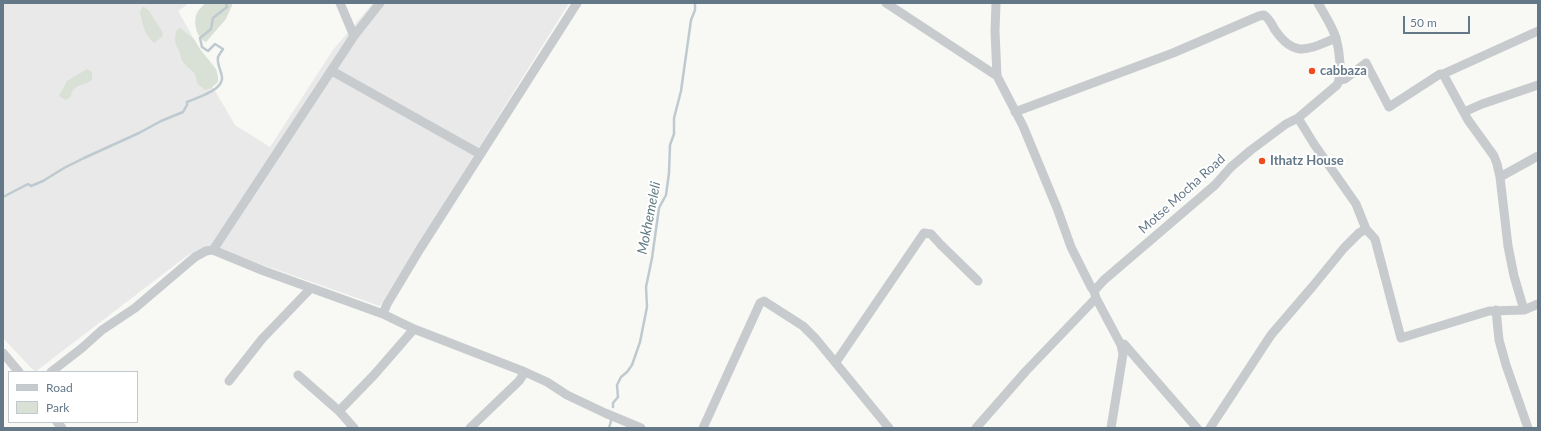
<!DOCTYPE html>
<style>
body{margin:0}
#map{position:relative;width:1541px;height:431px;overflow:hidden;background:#f8f8f4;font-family:Lato,sans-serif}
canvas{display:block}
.frame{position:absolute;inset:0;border:4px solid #647888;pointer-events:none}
.legend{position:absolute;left:8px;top:371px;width:130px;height:52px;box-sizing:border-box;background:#fff;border:1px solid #c1c9cf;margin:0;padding:5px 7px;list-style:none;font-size:12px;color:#647888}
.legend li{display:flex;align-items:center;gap:8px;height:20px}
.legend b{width:20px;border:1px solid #c1c9cf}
.scale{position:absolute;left:1403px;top:16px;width:67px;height:18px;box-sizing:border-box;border:2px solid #647888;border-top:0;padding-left:5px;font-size:12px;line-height:14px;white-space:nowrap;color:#647888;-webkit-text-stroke:3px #fff;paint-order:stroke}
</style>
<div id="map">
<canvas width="1541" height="431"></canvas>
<div class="frame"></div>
<ul class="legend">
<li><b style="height:5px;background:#c7cbce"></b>Road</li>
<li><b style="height:11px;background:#d9e0d5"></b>Park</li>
</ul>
<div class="scale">50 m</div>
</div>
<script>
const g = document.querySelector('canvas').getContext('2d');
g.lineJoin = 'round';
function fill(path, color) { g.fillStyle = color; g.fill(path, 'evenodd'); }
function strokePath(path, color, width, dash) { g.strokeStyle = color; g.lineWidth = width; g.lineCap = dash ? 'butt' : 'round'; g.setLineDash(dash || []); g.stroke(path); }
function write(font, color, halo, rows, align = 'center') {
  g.font = font + ' Lato,sans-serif'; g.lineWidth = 4; g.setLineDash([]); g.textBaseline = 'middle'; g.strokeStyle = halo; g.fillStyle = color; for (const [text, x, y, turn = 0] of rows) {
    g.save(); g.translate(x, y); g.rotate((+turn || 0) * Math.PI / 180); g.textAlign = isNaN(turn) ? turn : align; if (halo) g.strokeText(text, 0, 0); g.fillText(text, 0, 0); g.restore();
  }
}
const built = new Path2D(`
 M 3,3 L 189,3 L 178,11 L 217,80 L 211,84 L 235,125 L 270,147 L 333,50 L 373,3 L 569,3 L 380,306 L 209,246 L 188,255 L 35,372 L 3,338 Z`);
const green = new Path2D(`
 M 205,3 L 233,3 L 226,19 L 206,42 C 196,38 193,22 197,13 C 198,10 203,6 205,3 Z
 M 143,6 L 149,11 L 163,33 L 162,37 L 154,43 C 145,36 142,23 140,12 Z
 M 180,28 L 194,39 L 200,49 L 216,69 L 218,76 L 218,82 L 211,88 L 205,90 L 197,83 C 196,70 190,71 183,62 C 181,60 181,56 180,53 C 175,43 174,42 176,31 Z
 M 87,69 L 92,72 L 92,80 C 85,86 72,84 71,96 L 66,100 L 59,96 L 67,81 Z`);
const stream = new Path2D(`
 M 3,197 L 28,184 L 31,186 L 43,181 L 64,168 L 84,158 L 139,133 L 161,121 L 183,112 L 187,105 L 187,102 C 196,98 207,95 215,89 C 230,78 216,70 218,57 C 219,55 221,52 223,49 L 215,44 L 208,51 L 202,47 L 200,38 L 211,29 L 213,18 L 227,7 L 226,3
 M 613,407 L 613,403 L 618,397 L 617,385 L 621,377 L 627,372 L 632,365 L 640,342 L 647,307 L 646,287 L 652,258 L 659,208 L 666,195 L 669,173 L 670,145 L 674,134 L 674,118 L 681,91 L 691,20 L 695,10 L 695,3
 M 609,428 L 611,421`);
const street = new Path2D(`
 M 340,3 L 354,36
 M 886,3 L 997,76
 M 996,3 L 995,31 L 997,76 L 1023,126 L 1057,208 L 1071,247 L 1091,287 L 1094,291
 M 332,71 L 480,154
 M 1340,80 L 1345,79 L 1366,63 L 1389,107 L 1440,74 L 1443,74
 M 1015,112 L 1173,53 L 1259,16 L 1264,15 C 1270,19 1272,25 1275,30 C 1295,59 1309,49 1336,38
 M 1464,112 L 1482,104 L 1538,85
 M 1500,177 L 1538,156
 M 1366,229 L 1375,239 L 1401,338 L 1489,311 L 1524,310 L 1538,304
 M 213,250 L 354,36 L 380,3
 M 1496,310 L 1499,340 L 1506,365 L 1528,428
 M 1524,310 L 1514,276 L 1508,246 L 1500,177 L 1497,164 L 1494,156 L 1468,120 L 1443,74 L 1538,31
 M 383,314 L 387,304 L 420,249 L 577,3
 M 1121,345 L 1124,344 L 1197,428
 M 3,353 L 19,372
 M 836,362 L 924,233 L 931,234 L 941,245 L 978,281
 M 51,372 L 82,348 L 102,330 L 135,308 L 195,257 L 206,251 L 213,250 L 264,271 L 383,314 L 414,329 L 525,372 L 547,382 L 567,395 L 605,413 L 641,428
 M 298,375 L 339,411 L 354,428
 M 229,381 L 262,339 L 311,288
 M 339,411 L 374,375 L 414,329
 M 57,422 L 62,428
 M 470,428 L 519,381 L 525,372
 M 703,428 L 760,303 L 764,301 L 803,326 L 816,339 L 889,428
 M 976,428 L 1026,371 L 1096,298
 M 1111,428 L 1123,354 L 1121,345 L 1096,298 L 1094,291 L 1104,280 L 1215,185 L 1231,167 L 1251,150 L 1286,124 L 1298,118 L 1337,85 C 1343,75 1339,49 1336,38 C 1332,26 1324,14 1318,3
 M 1210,428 L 1271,335 L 1313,286 L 1344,248 L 1359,233 L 1366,229 L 1356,204 L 1314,144 L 1298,118`);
const markers = [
 [1312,71,4,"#ef4b1d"],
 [1262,161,4,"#ef4b1d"]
];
const poiNames = [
 ["cabbaza",1320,71],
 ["Ithatz House",1270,161]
];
const streetNames = [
 ["Motse Mocha Road",1182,194,-42]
];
const waterNames = [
 ["Mokhemeleli",649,218,-79]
];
fill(built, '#e8e9e8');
fill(green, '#d9e0d5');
strokePath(stream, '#becacf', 2.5);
strokePath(street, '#c7cbce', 9);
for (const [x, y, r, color] of markers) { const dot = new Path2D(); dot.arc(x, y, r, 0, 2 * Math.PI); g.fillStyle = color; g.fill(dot); strokePath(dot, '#fff', 1.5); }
write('bold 13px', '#647888', '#fff', poiNames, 'left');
write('13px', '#647888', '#fff', streetNames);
write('italic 14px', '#607b83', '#fff', waterNames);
</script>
